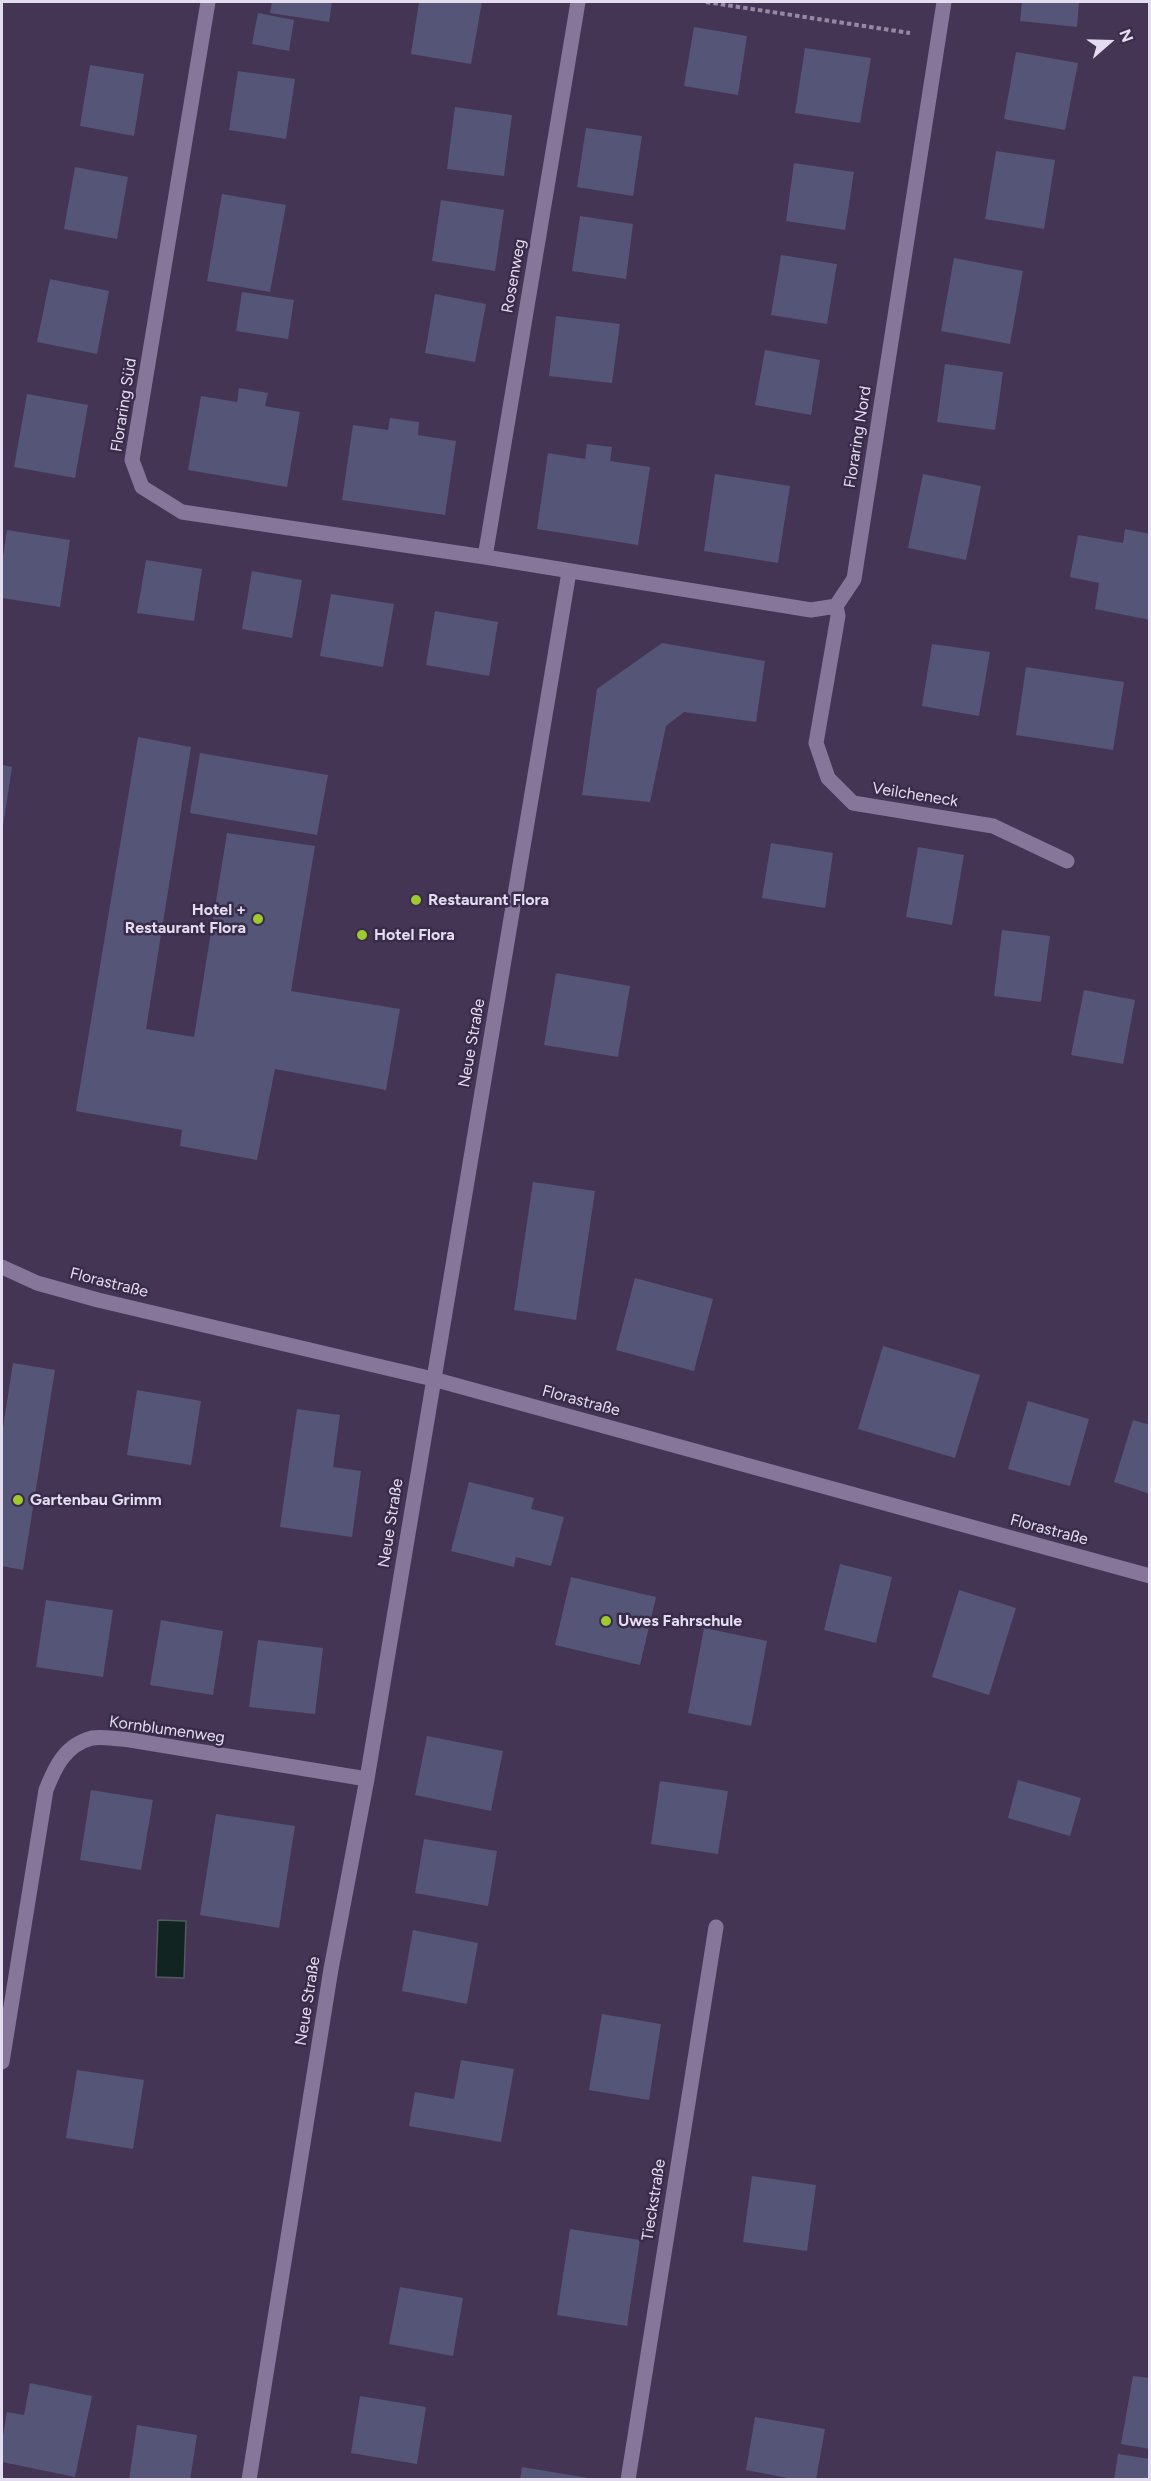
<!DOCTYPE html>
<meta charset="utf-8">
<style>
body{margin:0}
#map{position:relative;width:1151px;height:2481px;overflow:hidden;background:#443555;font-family:Figtree,sans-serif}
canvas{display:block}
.frame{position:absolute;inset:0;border:3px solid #e4dcef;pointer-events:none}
.north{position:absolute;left:1079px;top:12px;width:60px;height:60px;-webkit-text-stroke:4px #392b4a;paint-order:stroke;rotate:70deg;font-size:16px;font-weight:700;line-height:24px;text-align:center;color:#e4dcef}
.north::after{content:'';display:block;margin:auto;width:21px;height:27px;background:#e4dcef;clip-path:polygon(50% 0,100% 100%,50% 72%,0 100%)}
</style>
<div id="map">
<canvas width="1151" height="2481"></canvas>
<div class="frame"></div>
<div class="north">N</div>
</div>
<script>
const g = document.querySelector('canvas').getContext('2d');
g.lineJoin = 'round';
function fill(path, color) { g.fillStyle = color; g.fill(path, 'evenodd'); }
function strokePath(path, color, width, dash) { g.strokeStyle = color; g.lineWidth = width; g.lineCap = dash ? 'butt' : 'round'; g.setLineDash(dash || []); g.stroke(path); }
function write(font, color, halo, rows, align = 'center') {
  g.font = font + ' Figtree,sans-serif'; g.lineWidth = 5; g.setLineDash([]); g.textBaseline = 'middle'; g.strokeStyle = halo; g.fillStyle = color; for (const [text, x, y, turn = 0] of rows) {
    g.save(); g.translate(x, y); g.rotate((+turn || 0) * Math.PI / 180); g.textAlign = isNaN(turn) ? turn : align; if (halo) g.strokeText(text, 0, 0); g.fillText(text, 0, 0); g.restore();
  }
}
const water = new Path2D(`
 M 158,1920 L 186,1921 L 184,1978 L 156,1977 Z`);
const building = new Path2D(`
 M 272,2 L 332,2 L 329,22 L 270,13 Z
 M 419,2 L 482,2 L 471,64 L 411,54 Z
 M 1022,2 L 1079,2 L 1077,27 L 1020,21 Z
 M 258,13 L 294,20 L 289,51 L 252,44 Z
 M 694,27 L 747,36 L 738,95 L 684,86 Z
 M 805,48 L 871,58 L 860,123 L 795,113 Z
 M 1016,52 L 1078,63 L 1065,130 L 1004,119 Z
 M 90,65 L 144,74 L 134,136 L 80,126 Z
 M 238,71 L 295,79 L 286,139 L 229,130 Z
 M 455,107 L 512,115 L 504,176 L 447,169 Z
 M 586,128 L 642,136 L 633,196 L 577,187 Z
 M 996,151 L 1055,160 L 1044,229 L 985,219 Z
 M 794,163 L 854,172 L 845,230 L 786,221 Z
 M 75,167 L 128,177 L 117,239 L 64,229 Z
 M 222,194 L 286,205 L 270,292 L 207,281 Z
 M 441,200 L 504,210 L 495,271 L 432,261 Z
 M 580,216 L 633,224 L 626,279 L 572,271 Z
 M 781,255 L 837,264 L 827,324 L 771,315 Z
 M 954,258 L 1023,271 L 1010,344 L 941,331 Z
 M 50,279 L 109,291 L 97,354 L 37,342 Z
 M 242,292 L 294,300 L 288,339 L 236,331 Z
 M 435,294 L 486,304 L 475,362 L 425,353 Z
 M 556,316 L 620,324 L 612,383 L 549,376 Z
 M 765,350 L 820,360 L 811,415 L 755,405 Z
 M 945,364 L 1003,372 L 995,430 L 937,422 Z
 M 239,388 L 268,393 L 265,406 L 300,412 L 287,487 L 188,470 L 201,396 L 237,402 Z
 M 27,394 L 88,405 L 75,478 L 14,467 Z
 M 390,418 L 419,422 L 418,435 L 456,441 L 445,515 L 342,500 L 353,425 L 388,430 Z
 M 587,444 L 612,447 L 610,461 L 650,467 L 638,545 L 537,529 L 548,453 L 585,459 Z
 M 715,474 L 790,486 L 778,563 L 704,551 Z
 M 923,474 L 981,486 L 966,560 L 908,548 Z
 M 1125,529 L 1150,534 L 1150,620 L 1095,609 L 1099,583 L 1070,577 L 1078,535 L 1123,543 Z
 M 7,530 L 70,540 L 60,607 L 2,598 L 2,563 Z
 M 146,560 L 202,569 L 194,621 L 137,613 Z
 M 252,571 L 302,580 L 292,638 L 242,629 Z
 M 331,594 L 394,604 L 383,667 L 320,656 Z
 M 435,611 L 498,622 L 489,676 L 426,665 Z
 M 662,643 L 765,661 L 756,722 L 684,712 L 666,726 L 650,802 L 582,795 L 597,689 Z
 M 932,644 L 990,652 L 979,716 L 922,706 Z
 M 1026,667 L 1124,682 L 1113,750 L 1016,735 Z
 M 138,737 L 191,747 L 146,1029 L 194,1037 L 227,833 L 315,846 L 291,991 L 400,1009 L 386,1090 L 275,1069 L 257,1160 L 180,1146 L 182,1130 L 76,1111 Z
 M 200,753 L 328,775 L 317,835 L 190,813 Z
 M 2,765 L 12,767 L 3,826 L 2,826 Z
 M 771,843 L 833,853 L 825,908 L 762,898 Z
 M 918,847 L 964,855 L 952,925 L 906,917 Z
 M 1002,930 L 1050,936 L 1041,1002 L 994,996 Z
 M 556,973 L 630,986 L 618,1057 L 544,1045 Z
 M 1084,990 L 1135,1000 L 1123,1064 L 1071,1055 Z
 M 533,1182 L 595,1191 L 576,1320 L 514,1310 Z
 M 635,1278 L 713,1299 L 694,1371 L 616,1350 Z
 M 883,1346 L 980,1375 L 955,1458 L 858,1429 Z
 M 13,1363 L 55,1370 L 23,1570 L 2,1566 L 2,1434 Z
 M 137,1390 L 201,1401 L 191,1465 L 127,1455 Z
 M 1028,1401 L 1089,1419 L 1070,1486 L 1008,1469 Z
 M 297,1409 L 340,1415 L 333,1467 L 361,1471 L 352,1537 L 280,1527 Z
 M 1133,1420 L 1150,1425 L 1150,1494 L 1114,1482 Z
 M 469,1482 L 534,1498 L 531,1509 L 564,1517 L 551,1566 L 516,1557 L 514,1567 L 451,1551 Z
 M 840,1564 L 892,1577 L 876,1643 L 824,1630 Z
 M 571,1577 L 656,1597 L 640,1665 L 555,1645 Z
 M 959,1590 L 1016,1608 L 989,1695 L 932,1677 Z
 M 46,1600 L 113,1610 L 103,1677 L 36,1667 Z
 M 161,1620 L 223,1631 L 213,1695 L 150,1685 Z
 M 704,1628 L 767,1641 L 751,1726 L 688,1713 Z
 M 258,1640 L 323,1648 L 315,1714 L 249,1707 Z
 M 427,1736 L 503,1751 L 491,1811 L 415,1795 Z
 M 1018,1780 L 1081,1798 L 1070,1836 L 1008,1818 Z
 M 660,1781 L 728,1791 L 718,1854 L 651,1844 Z
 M 91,1790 L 153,1800 L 141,1870 L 80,1860 Z
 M 216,1814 L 295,1826 L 279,1928 L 200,1915 Z
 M 424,1839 L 497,1851 L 488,1906 L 415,1893 Z
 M 413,1930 L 478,1943 L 467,2004 L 402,1991 Z
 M 602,2014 L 661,2024 L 649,2100 L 589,2090 Z
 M 461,2060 L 514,2069 L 501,2142 L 409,2126 L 415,2092 L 454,2099 Z
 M 77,2070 L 144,2080 L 133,2149 L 66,2138 Z
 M 752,2176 L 816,2185 L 807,2251 L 743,2242 Z
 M 570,2229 L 640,2240 L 627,2326 L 557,2315 Z
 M 400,2287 L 463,2298 L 453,2356 L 389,2344 Z
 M 1133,2376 L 1150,2378 L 1150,2449 L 1121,2444 Z
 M 30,2383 L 92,2396 L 75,2477 L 2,2462 L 2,2441 L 7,2412 L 24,2415 Z
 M 360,2396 L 426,2407 L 417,2464 L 351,2453 Z
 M 755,2417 L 825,2429 L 816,2480 L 798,2480 L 746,2470 Z
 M 137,2425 L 197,2435 L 190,2480 L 129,2480 Z
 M 1118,2454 L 1150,2459 L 1150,2480 L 1114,2480 Z
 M 522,2467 L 588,2478 L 588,2480 L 520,2480 Z`);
const path = new Path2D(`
 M 706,2 L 910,33`);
const minor = new Path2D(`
 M 208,2 L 132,460 L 142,487 L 182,512 L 485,557 L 811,610 L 836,606 L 854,579 L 944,2
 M 485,557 L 578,2
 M 836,606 L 838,616 L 816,743 L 828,778 L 853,803 L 993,826 L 1067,861
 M 2,1267 L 37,1283 L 98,1300 L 433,1379 L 1150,1576
 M 2,2062 L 46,1790 C 55,1767 65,1745 92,1738 C 103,1736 119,1739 130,1740 L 367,1779
 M 249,2480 L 331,1969 L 367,1779 L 569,572
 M 628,2480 L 716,1927`);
const markers = [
 [416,900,6,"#9eca2f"],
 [258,919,6,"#9eca2f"],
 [362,935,6,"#9eca2f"],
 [18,1500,6,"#9eca2f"],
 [606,1621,6,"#9eca2f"]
];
const streetNames = [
 ["Rosenweg",514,276,-80],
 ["Floraring Süd",124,405,-81],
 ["Floraring Nord",858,437,-81],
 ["Veilcheneck",915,795,9],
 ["Neue Straße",472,1043,-80],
 ["Florastraße",109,1283,14],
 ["Florastraße",581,1401,15],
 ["Neue Straße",391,1523,-81],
 ["Florastraße",1049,1530,15],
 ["Kornblumenweg",167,1730,8],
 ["Neue Straße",308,2001,-81],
 ["Tieckstraße",654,2200,-81]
];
const poiNames = [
 ["Restaurant Flora",428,900],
 ["Hotel +",246,910,"right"],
 ["Restaurant Flora",246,928,"right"],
 ["Hotel Flora",374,935],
 ["Gartenbau Grimm",30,1500],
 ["Uwes Fahrschule",618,1621]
];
fill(water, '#122422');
strokePath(water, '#515b60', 1.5);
fill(building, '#557');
strokePath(path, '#9488a2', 4, [4.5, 3]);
strokePath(minor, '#867699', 15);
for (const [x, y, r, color] of markers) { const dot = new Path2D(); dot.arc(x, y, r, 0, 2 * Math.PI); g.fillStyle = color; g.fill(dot); strokePath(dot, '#392b4a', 2); }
write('16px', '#e4dcef', '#392b4a', streetNames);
write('bold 16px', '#e4dcef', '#392b4a', poiNames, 'left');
</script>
